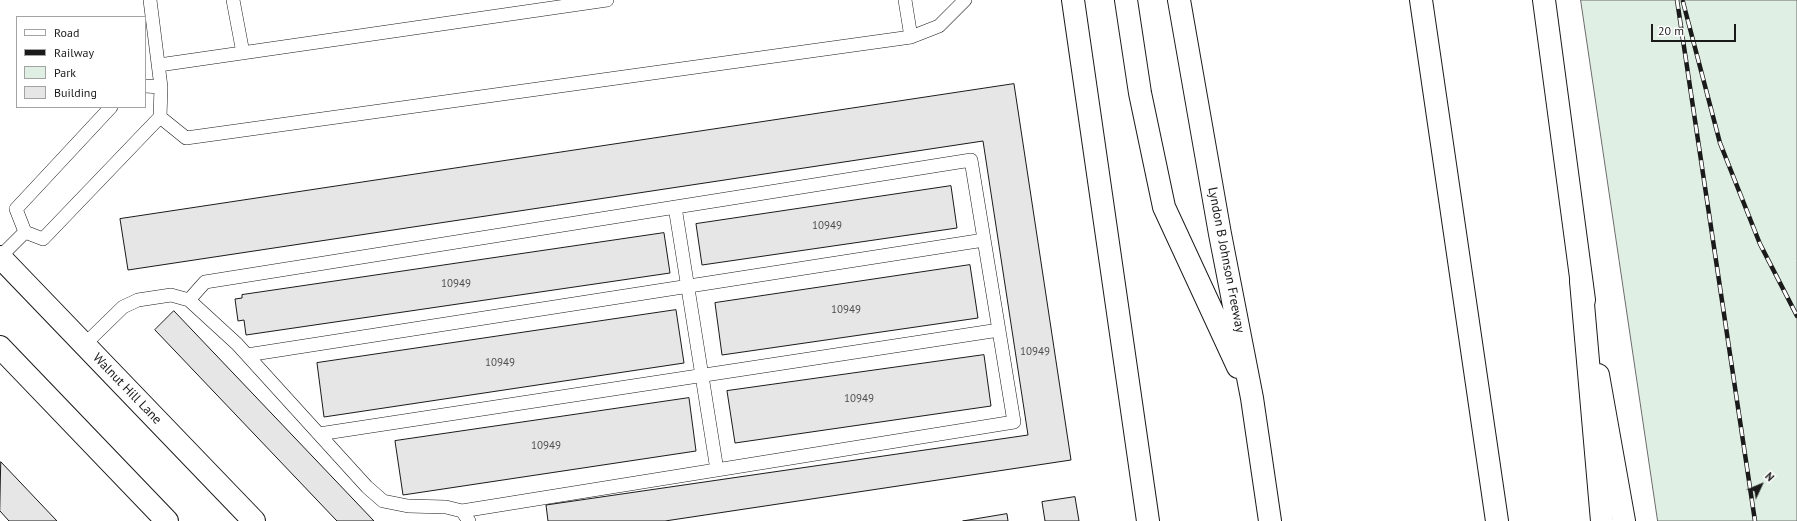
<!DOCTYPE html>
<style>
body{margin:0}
#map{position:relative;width:1797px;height:521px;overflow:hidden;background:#fff;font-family:"PT Sans",sans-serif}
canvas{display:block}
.legend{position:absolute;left:16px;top:16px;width:130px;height:92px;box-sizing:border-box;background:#fff;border:1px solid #a3a3a3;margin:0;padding:5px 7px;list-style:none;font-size:12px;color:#1a1a1a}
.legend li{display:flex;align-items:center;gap:8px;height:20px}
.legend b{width:20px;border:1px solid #a3a3a3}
.north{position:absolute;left:1741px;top:465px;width:40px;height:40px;-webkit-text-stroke:3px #fff;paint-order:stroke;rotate:46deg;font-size:11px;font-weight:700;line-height:16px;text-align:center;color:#1a1a1a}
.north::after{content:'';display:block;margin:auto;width:14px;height:18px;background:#1a1a1a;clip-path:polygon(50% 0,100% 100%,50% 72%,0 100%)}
.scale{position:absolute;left:1651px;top:24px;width:85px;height:18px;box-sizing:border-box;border:2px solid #1a1a1a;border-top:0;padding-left:5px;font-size:12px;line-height:14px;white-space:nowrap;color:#1a1a1a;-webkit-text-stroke:3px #fff;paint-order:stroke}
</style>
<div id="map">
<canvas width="1797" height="521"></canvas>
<ul class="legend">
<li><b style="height:5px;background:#fff"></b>Road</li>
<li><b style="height:5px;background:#1a1a1a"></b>Railway</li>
<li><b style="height:11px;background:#e0efe3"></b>Park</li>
<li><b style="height:11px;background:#e6e6e6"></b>Building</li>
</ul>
<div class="north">N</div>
<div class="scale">20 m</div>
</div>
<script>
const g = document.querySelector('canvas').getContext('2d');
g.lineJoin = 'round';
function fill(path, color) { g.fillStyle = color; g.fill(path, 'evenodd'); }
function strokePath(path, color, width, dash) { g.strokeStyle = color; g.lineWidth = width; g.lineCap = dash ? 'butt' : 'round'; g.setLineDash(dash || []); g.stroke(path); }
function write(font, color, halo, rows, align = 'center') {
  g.font = font + ' "PT Sans",sans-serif'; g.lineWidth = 3; g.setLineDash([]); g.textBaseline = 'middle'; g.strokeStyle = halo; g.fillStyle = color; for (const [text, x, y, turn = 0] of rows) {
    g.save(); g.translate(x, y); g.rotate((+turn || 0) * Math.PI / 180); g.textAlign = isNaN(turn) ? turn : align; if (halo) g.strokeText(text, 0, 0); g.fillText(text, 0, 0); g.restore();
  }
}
const green = new Path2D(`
 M 1581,0 L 1797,0 L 1797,521 L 1658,521 Z`);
const building = new Path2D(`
 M 1014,84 L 1071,460 L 665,521 L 548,521 L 546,505 L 1028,435 L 983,141 L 128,270 L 120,219 Z
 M 951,186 L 957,228 L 702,265 L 696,224 Z
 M 664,233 L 670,273 L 246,335 L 244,320 L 238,321 L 235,299 L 242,298 L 242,295 Z
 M 970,265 L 978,318 L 722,355 L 715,303 Z
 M 676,310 L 684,363 L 324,417 L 317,363 Z
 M 174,311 L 374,521 L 337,521 L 155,330 Z
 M 984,355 L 991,406 L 735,443 L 727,391 Z
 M 689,398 L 696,451 L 403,495 L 395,441 Z
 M 1,462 L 57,521 L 9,521 L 0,511 Z
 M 1075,497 L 1079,521 L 1045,521 L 1042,502 Z
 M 1007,514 L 1008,521 L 963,521 Z`);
const service = new Path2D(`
 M 150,0 L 161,87
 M 233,0 L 243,53
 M 905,0 L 911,37
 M 159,65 L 607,0
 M 111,107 L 16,209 L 25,232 L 43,239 L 160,117 L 161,87 L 145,86
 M 160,117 L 186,138 L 911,37 L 939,26 L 965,0
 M 675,207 L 717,470
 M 0,257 L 25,232
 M 189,300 L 205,282 L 971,160 L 1014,422 L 462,511
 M 84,345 L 123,307 L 138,300 L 171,295 L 189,300 L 237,344 L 367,487 L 383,501 L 408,506 L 446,507 L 462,511 L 469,521
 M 247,355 L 984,240
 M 319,434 L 999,330`);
const secondary = new Path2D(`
 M 1073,0 L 1148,521
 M 1544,0 L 1584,300
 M 0,257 L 254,521
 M 0,347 L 167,521
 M 1598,375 L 1624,521`);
const motorway = new Path2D(`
 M 1126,0 L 1140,93 L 1164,207 L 1238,367
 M 1179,0 L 1220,234 L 1252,398 L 1270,521
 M 1421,0 L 1497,521
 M 1581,281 L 1602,521`);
const rail = new Path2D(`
 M 1677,0 L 1755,521
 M 1683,2 L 1720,143 L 1760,244 L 1797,316`);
const numberNames = [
 ["10949",827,226],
 ["10949",456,284],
 ["10949",846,310],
 ["10949",1035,352],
 ["10949",500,363],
 ["10949",859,399],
 ["10949",546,446]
];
const streetNames = [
 ["Lyndon B Johnson Freeway",1226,260,79],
 ["Walnut Hill Lane",127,389,46]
];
fill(green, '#e0efe3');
strokePath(green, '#6a6a6a', 1);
fill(building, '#e6e6e6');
strokePath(building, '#1a1a1a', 1);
strokePath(service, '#1a1a1a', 14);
strokePath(secondary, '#1a1a1a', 24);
strokePath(motorway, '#1a1a1a', 24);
strokePath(service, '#fff', 13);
strokePath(secondary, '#fff', 22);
strokePath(motorway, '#fff', 22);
strokePath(rail, '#1a1a1a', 4.5);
strokePath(rail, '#fff', 3, [9]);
write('11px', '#4d4d4d', null, numberNames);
write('13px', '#1a1a1a', '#fff', streetNames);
</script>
